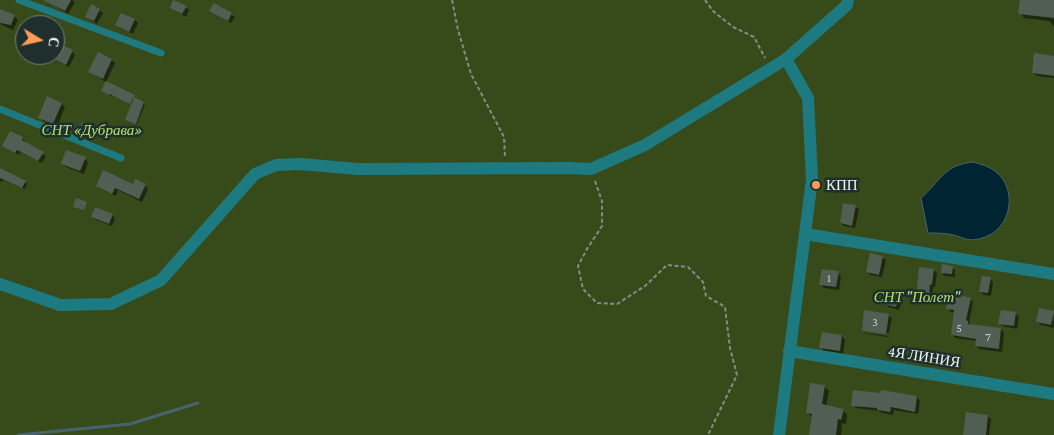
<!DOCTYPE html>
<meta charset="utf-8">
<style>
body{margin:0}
#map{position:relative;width:1054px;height:435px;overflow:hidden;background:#293a36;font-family:"Crimson Pro",serif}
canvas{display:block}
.north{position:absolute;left:15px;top:15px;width:50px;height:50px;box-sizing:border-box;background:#1f302c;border:1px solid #71807c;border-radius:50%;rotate:99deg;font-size:14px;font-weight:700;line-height:20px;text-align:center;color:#edf8f5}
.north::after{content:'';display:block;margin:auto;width:18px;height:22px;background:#fe9c58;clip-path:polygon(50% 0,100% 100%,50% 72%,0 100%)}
</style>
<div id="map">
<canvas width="1054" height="435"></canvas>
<div class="north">С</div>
</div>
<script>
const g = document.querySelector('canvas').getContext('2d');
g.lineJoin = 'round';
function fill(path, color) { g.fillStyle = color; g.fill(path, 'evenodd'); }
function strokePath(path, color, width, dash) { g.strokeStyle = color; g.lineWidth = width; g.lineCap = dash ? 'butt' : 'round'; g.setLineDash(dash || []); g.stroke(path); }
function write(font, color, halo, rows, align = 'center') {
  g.font = font + ' "Crimson Pro",serif'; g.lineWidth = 5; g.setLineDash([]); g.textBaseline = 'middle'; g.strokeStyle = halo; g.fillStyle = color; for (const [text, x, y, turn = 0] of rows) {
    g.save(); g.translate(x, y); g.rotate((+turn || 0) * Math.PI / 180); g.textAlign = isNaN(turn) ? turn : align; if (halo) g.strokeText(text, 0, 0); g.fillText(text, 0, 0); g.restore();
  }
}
const green = new Path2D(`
 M 0,0 L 1054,0 L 1054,435 L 0,435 ZM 25,25 L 55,25 L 55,55 L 25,55 Z`);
const water = new Path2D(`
 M 973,162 C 981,164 988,166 995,171 C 1018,188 1012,228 985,237 C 966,244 964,236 948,234 C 942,233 935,233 928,233 L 921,198 C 941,181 943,165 973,162 Z`);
const shadow = new Path2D(`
 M 56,0 L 72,0 L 75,2 L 68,14 L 54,5 Z
 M 1021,0 L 1054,0 L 1054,26 L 1049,21 L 1024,18 L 1020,13 Z
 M 186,7 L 189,10 L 186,17 L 171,8 Z
 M 0,10 L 14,16 L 18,20 L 13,30 L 0,24 Z
 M 99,10 L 103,13 L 97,24 L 87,17 Z
 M 211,11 L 231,14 L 235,17 L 231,23 Z
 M 122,14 L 135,20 L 138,23 L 133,34 L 120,28 L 117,25 Z
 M 72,51 L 75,55 L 69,67 L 54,58 Z
 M 1054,57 L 1054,78 L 1037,76 L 1033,73 Z
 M 112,60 L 115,63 L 106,82 L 90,72 Z
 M 104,92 L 134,96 L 134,99 L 144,103 L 145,104 L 137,124 L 128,121 L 133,104 L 112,94 L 111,96 Z
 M 62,104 L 65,107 L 57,127 L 43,121 L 39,117 Z
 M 92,127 L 95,131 L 91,141 L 81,137 L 78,134 Z
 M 22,138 L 26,142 L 25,143 L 46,156 L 42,163 L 20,152 L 19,155 L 3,146 Z
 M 85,159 L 88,162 L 84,174 L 66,167 L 62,164 Z
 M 0,170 L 25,182 L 27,184 L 25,189 L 3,180 L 2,182 L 0,181 Z
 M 134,185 L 145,185 L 148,189 L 142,202 L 118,190 L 116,196 L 101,189 L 97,186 Z
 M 855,206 L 859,209 L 855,228 L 844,226 L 841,223 Z
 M 112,215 L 115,218 L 112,226 L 96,220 L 92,217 Z
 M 882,257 L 886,260 L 882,277 L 870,275 L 867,271 Z
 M 952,267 L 955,270 L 955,277 L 945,276 L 942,273 Z
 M 934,270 L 937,273 L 935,287 L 933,287 L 931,303 L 920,302 L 917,299 Z
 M 838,273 L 841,276 L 839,290 L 824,288 L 820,284 Z
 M 990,279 L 993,282 L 991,296 L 984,295 L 980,292 Z
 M 898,297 L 902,300 L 899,310 L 888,307 L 885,303 Z
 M 970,299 L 973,302 L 969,323 L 971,325 L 1001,329 L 1004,333 L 1002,352 L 980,349 L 977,346 L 977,341 L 955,338 L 952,334 L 955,312 L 951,312 L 948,308 Z
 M 1053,312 L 1054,328 L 1041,325 L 1037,322 Z
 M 1016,314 L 1019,317 L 1017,329 L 1003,326 L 1000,323 Z
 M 888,315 L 892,318 L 889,333 L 865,330 L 865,333 L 863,331 Z
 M 865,333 L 889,336 L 889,337 L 866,334 Z
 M 842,336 L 845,340 L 843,354 L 824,351 L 820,347 Z
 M 824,386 L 829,391 L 826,407 L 843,410 L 847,415 L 846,424 L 842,423 L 841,435 L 810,435 L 813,418 L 808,413 Z
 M 882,391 L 917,397 L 920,401 L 918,414 L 894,410 L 893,415 L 882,413 L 879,411 L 856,408 L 853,405 L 881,394 Z
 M 987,416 L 991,419 L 989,435 L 964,435 Z`);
const stream = new Path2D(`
 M 18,435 L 130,424 L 198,403`);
const building = new Path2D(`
 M 43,0 L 71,0 L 65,11 Z
 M 173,0 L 187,6 L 182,14 L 170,8 Z
 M 1020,0 L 1054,0 L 1054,18 L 1018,14 Z
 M 214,3 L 232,13 L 228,21 L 209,11 Z
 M 91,4 L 100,9 L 94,21 L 85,17 Z
 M 0,9 L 15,15 L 11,25 L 0,23 Z
 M 121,13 L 135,19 L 129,32 L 115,25 Z
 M 60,44 L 73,50 L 66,65 L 53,58 Z
 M 98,52 L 112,59 L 103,79 L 88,72 Z
 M 1034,53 L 1054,56 L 1054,76 L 1032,73 Z
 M 106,81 L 135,95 L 130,104 L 110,94 L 109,95 L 101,91 Z
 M 47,96 L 62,103 L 53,124 L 38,118 Z
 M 134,97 L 144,102 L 136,124 L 125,120 Z
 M 82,122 L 93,126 L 88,139 L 76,134 Z
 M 10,131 L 23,137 L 22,140 L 44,152 L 38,161 L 17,150 L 15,153 L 2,146 Z
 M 66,150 L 86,157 L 80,171 L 61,164 Z
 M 0,168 L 26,181 L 22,188 L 0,178 Z
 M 103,170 L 133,184 L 135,179 L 146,184 L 139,199 L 115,188 L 112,194 L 96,186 Z
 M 76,198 L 87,202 L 84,210 L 73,207 Z
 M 843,203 L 856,205 L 852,226 L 840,223 Z
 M 95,207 L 113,214 L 109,224 L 91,217 Z
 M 870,253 L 883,256 L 879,275 L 866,272 Z
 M 942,264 L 953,266 L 952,274 L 941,273 Z
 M 919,267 L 934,269 L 932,285 L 930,284 L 929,301 L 916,299 Z
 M 822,269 L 839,271 L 836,287 L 819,285 Z
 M 982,276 L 991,277 L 988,293 L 979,292 Z
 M 886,293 L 899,296 L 896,307 L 883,304 Z
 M 950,293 L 971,298 L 966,320 L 968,321 L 968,324 L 1001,328 L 999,349 L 975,346 L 976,339 L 951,335 L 954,310 L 946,309 Z
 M 1039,308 L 1054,311 L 1051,325 L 1036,322 Z
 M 864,310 L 889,314 L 886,334 L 862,331 Z
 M 1001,310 L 1016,312 L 1014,326 L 998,324 Z
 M 822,332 L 842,335 L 840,351 L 819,348 Z
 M 810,383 L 825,385 L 822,404 L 844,409 L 841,420 L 838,419 L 836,435 L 809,435 L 812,414 L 806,413 Z
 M 853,390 L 880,393 L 881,390 L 917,396 L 915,412 L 891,407 L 890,412 L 877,410 L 877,408 L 851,406 Z
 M 966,412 L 988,415 L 986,435 L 963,435 Z`);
const path = new Path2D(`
 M 452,0 L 458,30 L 471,74 L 504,137 L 505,157
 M 705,0 L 713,11 L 733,27 L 754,37 L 765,58
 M 595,181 L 602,201 L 602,226 L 587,249 L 578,266 L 583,289 L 597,303 L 617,304 L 645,286 L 667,265 L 688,267 L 703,282 L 706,296 L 725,307 L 730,348 L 737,375 L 708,435`);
const lane = new Path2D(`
 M 19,0 L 161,53
 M 0,109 L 121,158`);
const street = new Path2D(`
 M 805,234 L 1054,274
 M 0,284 L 60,305 L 111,304 L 161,280 L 255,174 L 276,165 L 300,164 L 358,169 L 569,168 L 591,169 L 645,145 L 786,59 L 847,5 L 848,0
 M 789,351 L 1054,394
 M 779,435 L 812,179 L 808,98 L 786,59`);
const markers = [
 [816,185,5,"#fe9c58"]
];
const numberNames = [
 ["1",829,278],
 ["3",875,322],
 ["5",959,328],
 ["7",988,337]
];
const parkNames = [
 ["СНТ «Дубрава»",92,130],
 ["СНТ \"Полет\"",917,297]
];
const poiNames = [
 ["КПП",826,185]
];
const streetNames = [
 ["4Я ЛИНИЯ",924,357,9]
];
fill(green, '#374b1a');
fill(water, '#002432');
strokePath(water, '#47646c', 1);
fill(shadow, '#0007');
strokePath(stream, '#47646c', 3);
fill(building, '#505e54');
strokePath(path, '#808e8b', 2, [4, 2.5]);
strokePath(lane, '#1e7a81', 7);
strokePath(street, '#1e7a81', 12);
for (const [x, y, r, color] of markers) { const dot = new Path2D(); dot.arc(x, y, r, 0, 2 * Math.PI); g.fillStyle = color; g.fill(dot); strokePath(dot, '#1f302c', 2); }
write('12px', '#c6d2cd', null, numberNames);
write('italic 15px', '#b1e16f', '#1f302c', parkNames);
write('15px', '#edf8f5', '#1f302c', poiNames, 'left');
write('15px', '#edf8f5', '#1f302c', streetNames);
</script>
